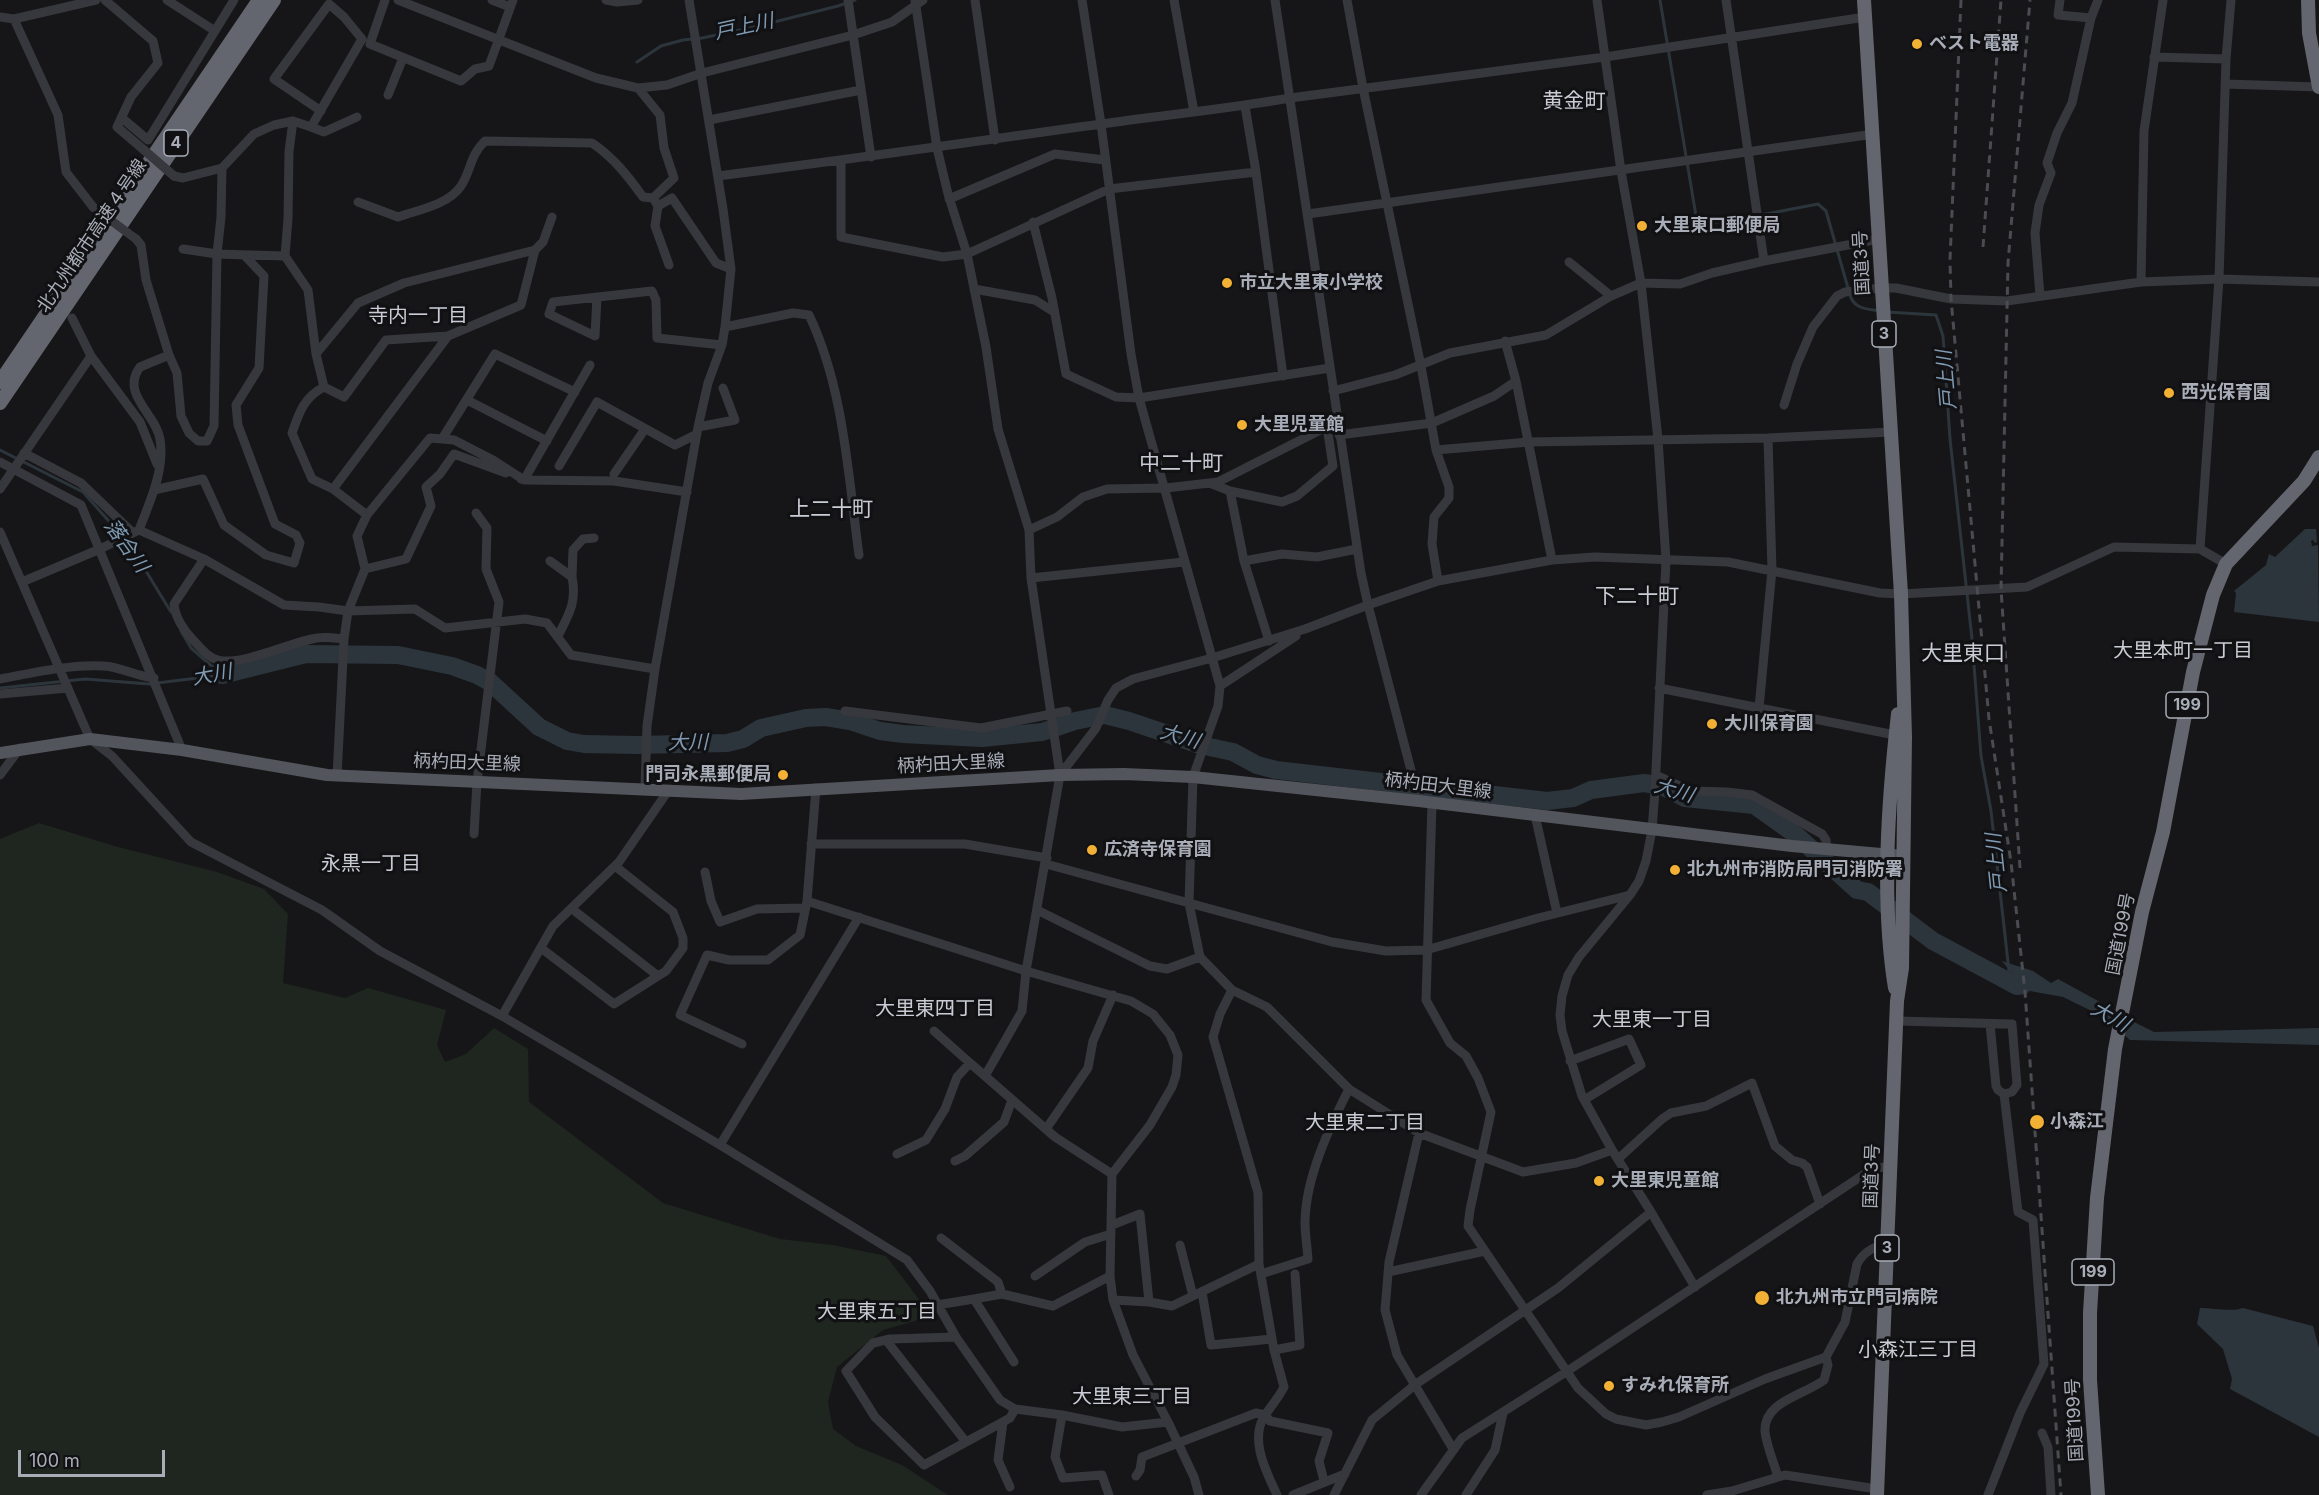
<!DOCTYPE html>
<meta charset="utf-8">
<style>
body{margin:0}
#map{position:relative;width:2319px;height:1495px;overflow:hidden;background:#161618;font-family:Inter,sans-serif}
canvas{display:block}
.scale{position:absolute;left:18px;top:1450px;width:147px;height:27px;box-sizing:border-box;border:3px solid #a8adb8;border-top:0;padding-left:8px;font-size:18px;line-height:21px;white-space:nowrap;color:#a8adb8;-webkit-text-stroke:4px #111113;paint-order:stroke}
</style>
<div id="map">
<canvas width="2319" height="1495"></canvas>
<div class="scale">100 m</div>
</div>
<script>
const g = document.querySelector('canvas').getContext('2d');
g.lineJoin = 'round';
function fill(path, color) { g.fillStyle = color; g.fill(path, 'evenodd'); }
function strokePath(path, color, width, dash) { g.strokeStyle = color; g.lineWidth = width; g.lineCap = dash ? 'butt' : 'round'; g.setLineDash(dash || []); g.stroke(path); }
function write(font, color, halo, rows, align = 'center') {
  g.font = font + ' Inter,"Noto Sans JP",sans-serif'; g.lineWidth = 6; g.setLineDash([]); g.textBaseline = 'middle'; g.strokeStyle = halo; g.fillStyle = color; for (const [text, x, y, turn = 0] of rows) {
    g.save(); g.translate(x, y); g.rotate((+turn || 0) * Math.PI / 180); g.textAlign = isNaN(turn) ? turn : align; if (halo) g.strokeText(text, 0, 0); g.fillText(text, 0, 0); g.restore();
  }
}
const green = new Path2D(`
 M 39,823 L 118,847 L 217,872 L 264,889 L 288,914 L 283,983 L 345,998 L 368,988 L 446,1010 L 437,1045 L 445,1062 L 466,1054 L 494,1028 L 528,1049 L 529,1102 L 663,1203 L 780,1239 L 833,1245 L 886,1256 L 924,1306 L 929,1317 L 883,1330 L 837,1367 L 828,1402 L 833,1429 L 856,1446 L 902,1465 L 948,1495 L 0,1495 L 0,839 Z`);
const water = new Path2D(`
 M 2305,529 L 2316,529 L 2317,542 L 2315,543 L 2313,540 L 2311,541 L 2312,546 L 2318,545 L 2319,622 L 2234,612 L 2236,593 L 2234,591 L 2266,565 L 2269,554 L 2275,557 Z
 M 2002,961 L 2033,971 L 2051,983 L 2058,979 L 2100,1002 L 2106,1008 L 2154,1032 L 2319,1028 L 2319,1045 L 2130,1040 L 2104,1017 L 2063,997 L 2013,988 L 1976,972 L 2004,977 L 2014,976 Z
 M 2200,1308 C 2212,1308 2233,1312 2243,1308 L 2313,1326 L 2319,1348 L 2319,1437 L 2230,1389 L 2232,1379 L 2223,1349 L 2197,1324 Z`);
const stream = new Path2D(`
 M 1660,0 L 1697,222 L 1702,224 L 1745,218 L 1818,204 L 1826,211 L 1848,288
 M 637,62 L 661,46 L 683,40 L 702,38 L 750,28 L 838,6 L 855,0
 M 1850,295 C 1854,309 1867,309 1880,311
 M 1887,312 L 1936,315 L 1943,336 L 1950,439 L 1972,639 L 1981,756 L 1991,811 L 2010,980
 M 0,450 L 83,492 L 130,545 L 171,612
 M 181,631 L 191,648 L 222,675
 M 0,688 L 85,679 L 149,684 L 222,675`);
const river = new Path2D(`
 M 222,675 L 306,654 L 398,655 L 452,666 L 477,675 L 490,682 L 539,727 L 567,741 L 584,744 L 636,745 L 727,743 L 743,739 L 761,728 L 806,718 L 826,717 L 850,721 L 880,731 L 903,734 L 982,738 L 1042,732 L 1075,721 L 1105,715 L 1129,721 L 1200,745 L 1233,752 L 1257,765 L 1276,770 L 1547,801 L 1573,798 L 1591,790 L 1644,783 L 1662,786 L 1685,798 L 1754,805 L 1796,835 L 1857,890 L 1868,892 L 1933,941 L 2017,986 L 2023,985`);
const minor = new Path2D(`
 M 105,0 L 153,41 L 158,63 L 131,97 L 117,127 L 144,150
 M 167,0 L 215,31
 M 385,0 L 370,44 L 461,81 L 475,69 L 489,66 L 513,0
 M 398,0 L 596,78 L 638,88 L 667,85 L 702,73 L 853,35 L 892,22 L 923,0
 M 492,0 L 510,7
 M 606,0 L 617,2 L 638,0
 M 848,0 L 871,157
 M 915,0 L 937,148 L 948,194 L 967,254 L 986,347 L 998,429 L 1029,530 L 1031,578 L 1060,775 L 1026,971 L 1022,1011 L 985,1076 L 1055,1137 L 1112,1174
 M 975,0 L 995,140
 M 1082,0 L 1101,124 L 1131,354 L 1139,398 L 1220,686 L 1218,706 L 1193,777 L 1189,903 L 1200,957 L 1232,990 L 1267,1007 L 1349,1089 L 1419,1133 L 1523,1172 L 1576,1163 L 1612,1150
 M 1174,0 L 1194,112
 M 1275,0 L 1361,573 L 1368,605 L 1419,801
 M 1347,0 L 1363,88 L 1421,366 L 1436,450 L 1449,487 L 1449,498 L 1434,517 L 1432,544 L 1438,581
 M 1597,0 L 1621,171 L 1641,283 L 1658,439 L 1666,560 L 1655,791 L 1652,830 L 1646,861 L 1639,881 L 1630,895 L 1579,957 L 1568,975 L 1562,996 L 1560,1015 L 1562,1031 L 1582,1096 L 1612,1150 L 1651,1212 L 1695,1287
 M 1726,0 L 1764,261
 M 2060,0 L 2058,15 L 2091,18
 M 0,17 L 14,19 L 96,0
 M 14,19 L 58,115 L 66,172 L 93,207
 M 2154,57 L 2226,59
 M 2225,84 L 2319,87
 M 638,88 L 660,115 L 664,148 L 674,178 L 653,198 L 658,206 L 672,198 L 716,263 L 731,269
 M 388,95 L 403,58
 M 1245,106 L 1256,172 L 1283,376
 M 122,118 L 148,140 L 234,0
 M 709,120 L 861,90
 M 293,121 L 289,151 L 288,219 L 285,256 L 308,290 L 316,354 L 358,303 L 404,283 L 535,250 L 521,305 L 448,336 L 333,489 L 367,515 L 430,438 L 454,440 L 493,460 L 524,480 L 614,481 L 687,492
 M 311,127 L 324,132 L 357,117
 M 841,160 L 841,237 L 943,257 L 967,254 L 1109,189 L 1256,172
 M 174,176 L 183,178 L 222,168 L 254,134 L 274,125 L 293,121 L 311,127 L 362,39 L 344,17 L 329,4 L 274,79 L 321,111
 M 718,176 C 846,160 973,142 1101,124 C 1164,115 1227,109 1290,98 L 1605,57 L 1865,17
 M 949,199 L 1055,154 L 1105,160
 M 358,202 L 398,217 C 418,210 448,205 461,186 C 471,171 470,155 485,141 L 592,143 C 613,157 628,176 643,197 L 653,198
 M 658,206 L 655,226 L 669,265
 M 1308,214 L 1874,134
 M 1033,222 L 1052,298 L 1066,374 L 1116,397 L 1139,398 L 1330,368
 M 136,239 L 141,245 L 146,280 L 169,355 L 177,373 L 181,416 L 189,433 L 198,441 L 207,441 L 214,426 L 217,254 L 221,217 L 222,168
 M 183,249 L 217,254 L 285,256
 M 535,250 L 543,242 L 552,217
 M 1569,262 L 1611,296
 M 2141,282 L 2144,131 L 2163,0
 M 974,289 L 1035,300 L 1054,312
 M 2040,296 L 2035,233 L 2039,205 L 2051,173 L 2047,163 L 2057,133 L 2072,103 L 2091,18 L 2098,0
 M 597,297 L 595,336 L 549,314 L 553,302 L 652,291 L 656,300 L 657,338 L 722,345
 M 72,318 L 91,356 L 140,422 L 157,464
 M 725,327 L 793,313 L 809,315 C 844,388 848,475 859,555
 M 1505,341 L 1516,381 L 1552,560
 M 316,354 L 324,387 L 344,397 L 386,340 L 448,336
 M 324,387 C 304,397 299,413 292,433 L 312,479 L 333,489
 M 1333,391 L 1395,375 L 1450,353 L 1546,335 L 1611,296 L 1641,283 L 1680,284 L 1712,273 L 1764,261 L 1879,239
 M 467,400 L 547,441
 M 1784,405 L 1797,364 L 1813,327 L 1837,296 L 1845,292 L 1881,288 L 1896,288 L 1951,299 L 2007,301 L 2141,282 L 2219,279 L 2319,282
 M 698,427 L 735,420 L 723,388
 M 1339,435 L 1432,423 L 1494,396 L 1516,381
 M 442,439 L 495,354 L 575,392
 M 1436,450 L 1529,442 L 1768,438 L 1891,432
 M 24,453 L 81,483 L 133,533
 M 0,462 L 81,505 L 182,750
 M 559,466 L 597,402 L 675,445 L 697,434
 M 614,474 L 645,429
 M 521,479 L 524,480 L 590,365
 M 1212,484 L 1230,491 L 1244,561
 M 0,489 L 91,356
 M 154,490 L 203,479 L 224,525 L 266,555 L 294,563 L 300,543 L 296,535 L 275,524 L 238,425 L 236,405 L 259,368 L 264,276 L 244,255
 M 1230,491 L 1282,502 L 1297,496 L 1333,466 L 1327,427
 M 367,515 L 357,536 L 365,569 L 406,559 L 431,506 L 426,487 L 440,474 L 454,454 L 506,473
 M 139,530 L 204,559 L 284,605 L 319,607 L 348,611 L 415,609 L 445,628 L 525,619 L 547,623 L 571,655 L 655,669
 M 1029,530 L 1057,517 L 1083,497 L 1107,489 L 1166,488 L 1218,482 L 1338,421
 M 0,532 L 90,739 L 112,756 L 191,842 L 322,910 L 380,951 L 502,1016 L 720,1145 L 907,1260 L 930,1291 L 956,1337 L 1000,1400 L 1015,1409 L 1062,1415 L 1122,1427 L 1168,1422
 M 2200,549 L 2219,279 L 2226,59 L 2231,0
 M 204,559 L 174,604 C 175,617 184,631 193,640 C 201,648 207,657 218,660 C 241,666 287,644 312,639 C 322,636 334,638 344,639
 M 550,561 L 572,577 C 577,602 569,614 558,636
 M 572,577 L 573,550 L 583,539 L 594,538
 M 1031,578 L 1184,562
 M 22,582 L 100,549 L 139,530 C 150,501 165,470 160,439 C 156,414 120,394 140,367 L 169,355
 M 1269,641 L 1244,561 L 1282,554 L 1317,557 L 1357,549
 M 0,679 C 33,673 70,664 104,666 C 121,667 136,676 154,678
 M 1220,686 L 1296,636
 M 1659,688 L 1900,736
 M 0,694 L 68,688
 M 1759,708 L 1772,570 L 1768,438
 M 845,711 L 981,728 L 1067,711
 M 0,775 L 20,748
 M 1060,775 L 1096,728 L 1108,700 L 1116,688 L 1133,679 L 1212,658 L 1305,629 L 1368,605 L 1438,581 L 1552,560 L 1595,557 L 1728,562 L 1880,593 L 1901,594 L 2027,587 L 2114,547 L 2200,549 L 2226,564
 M 1656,775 L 1691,791 L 1727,792 L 1752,795 L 1822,834 L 1826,840 L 1827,850
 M 337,776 L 344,639 L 348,611 L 365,569
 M 645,788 L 647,726 L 655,669 L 698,427 L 708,383 L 722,345 L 725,327 L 731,269 L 723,209 L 689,0
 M 816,788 L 807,901 L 1026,971 L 1131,1001 L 1153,1014 L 1170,1035 L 1178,1055 L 1176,1075 L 1172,1087 L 1150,1125 L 1112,1174 L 1110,1276 L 1113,1300 L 1133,1355 L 1168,1422 L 1194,1477 L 1199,1495
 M 1432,803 L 1426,1000 L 1450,1043 L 1466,1056 L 1478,1078 L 1491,1112 L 1470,1210 L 1468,1226 L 1578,1388 L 1606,1414 L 1616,1419 L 1646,1425 L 1662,1422 L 1679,1417 L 1765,1379 L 1826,1357 L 1845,1322 L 1857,1264 C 1864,1251 1874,1247 1887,1244
 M 1535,815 L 1557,913
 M 474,834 L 477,782 L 499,602 L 486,569 L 487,528 L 476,513
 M 811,844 L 965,844 L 1047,858
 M 1046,864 L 1332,942 L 1386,951 L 1426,950 L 1538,918 L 1630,895
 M 705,872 L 711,901 L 720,922 L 757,909 L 805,908
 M 1037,910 L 1150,966 L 1167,969 L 1200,957
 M 576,912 L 658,976
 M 541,948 L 614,1004 L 666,971 L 683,948 L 683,938 L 673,912 L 615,866
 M 1232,990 L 1220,1014 L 1213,1037 L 1258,1193 L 1259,1264 L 1274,1350 L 1284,1387 C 1279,1397 1272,1405 1265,1415 C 1249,1439 1266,1471 1277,1495
 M 502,1016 L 553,926 L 619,862 L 668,791
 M 1897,1021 L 2012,1024 L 2017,1085 L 2012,1092 L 2004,1094
 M 934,1031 L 970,1063
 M 742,1044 L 680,1015 L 707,955 L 729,960 L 768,960 L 800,935 L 807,901
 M 1570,1061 L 1629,1039 L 1641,1065 L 1584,1100
 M 1046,1129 L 1088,1068 L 1093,1041 L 1113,995
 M 1419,1133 L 1389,1262 L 1385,1310 L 1397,1355 L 1453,1449
 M 720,1145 L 859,917
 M 897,1154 L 926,1140 L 945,1109 L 957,1077 L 970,1063 L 985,1076
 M 1618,1159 L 1662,1119 L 1671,1113 L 1706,1106 L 1752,1083 L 1775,1146 L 1792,1160 L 1802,1163 L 1807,1167 L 1820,1204
 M 955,1161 L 965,1156 L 1004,1122 L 1012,1100
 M 1112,1225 L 1140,1214 L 1149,1302
 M 941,1238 L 998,1282 L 1002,1294
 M 1180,1245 L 1193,1296
 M 1388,1272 L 1485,1251
 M 1261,1274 L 1308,1259 C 1307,1246 1305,1234 1305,1221 C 1306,1177 1329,1128 1349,1089
 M 1035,1276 L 1085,1242 L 1111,1234
 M 1202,1292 L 1211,1345 L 1272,1339
 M 974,1299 L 1002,1294 L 1053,1306 L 1110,1276
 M 1113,1300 L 1149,1302 L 1172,1306 L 1259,1264
 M 937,1305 L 974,1299 L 1014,1362
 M 956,1337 L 890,1339 L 873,1343 L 846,1371 L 875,1417 L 924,1465 L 1010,1418 L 1015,1409
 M 886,1340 L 966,1442
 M 1274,1350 L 1300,1345 L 1295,1274
 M 1062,1415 L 1055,1457 L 1063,1478 L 1102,1475 L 1109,1495
 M 1003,1422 L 998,1460 L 1010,1487
 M 2042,1433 L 2048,1447 L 2051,1495
 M 1136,1476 L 1140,1470 L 1142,1457 L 1256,1413 L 1265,1415 L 1270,1421 L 1328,1433 L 1319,1461 L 1324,1481
 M 1778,1477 C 1774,1463 1767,1447 1765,1432 C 1763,1401 1805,1395 1824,1380 L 1828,1365 L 1826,1357
 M 1293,1495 L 1345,1474
 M 1334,1495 L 1372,1420 L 1416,1384 L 1558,1288 L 1651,1212
 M 1421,1495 L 1462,1438 L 1566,1372 L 1872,1169 L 1891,1166
 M 1466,1495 L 1495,1450 L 1503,1413
 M 1707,1495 L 1732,1491 L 1785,1475 L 1877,1489
 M 1988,1495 L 2020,1413 L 2044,1364 L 2033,1220 L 2018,1212 L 2004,1094 L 1998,1090 L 1996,1086 L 1990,1024`);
const major = new Path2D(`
 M 0,753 L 90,739 L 182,750 L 327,775 L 741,794 L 1060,775 L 1124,774 L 1193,777 L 1419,801 L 1792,846 L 1903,856`);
const highway = new Path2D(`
 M 1864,0 L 1901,594 L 1905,737 L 1902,968 L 1897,1001 L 1877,1495
 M 2308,0 L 2309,33 L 2319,87
 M 0,382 L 259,0
 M 0,403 L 274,0
 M 1895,988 C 1881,901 1888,802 1898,714
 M 2098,1495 L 2090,1380 L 2090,1313 L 2097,1198 L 2115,1049 L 2142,912 L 2163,832 L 2193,672 L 2213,595 L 2226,564 L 2304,481 L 2319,457`);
const rail = new Path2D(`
 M 1961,0 L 1950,260 L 1951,299 L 1989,719 L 2011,862 L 2025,992 L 2061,1495
 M 1983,247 L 2001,0
 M 2020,868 L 2001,589 L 2008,263 L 2030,0`);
const minorBridge = new Path2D(`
 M 144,150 L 174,176
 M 93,207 L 136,239`);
const markers = [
 [1917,44,6,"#f2b134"],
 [1642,226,6,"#f2b134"],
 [1227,283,6,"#f2b134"],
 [2169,393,6,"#f2b134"],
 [1242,425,6,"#f2b134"],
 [1712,724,6,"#f2b134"],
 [783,775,6,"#f2b134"],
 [1092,850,6,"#f2b134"],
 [1675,870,6,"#f2b134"],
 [2037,1122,8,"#f2b134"],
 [1599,1181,6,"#f2b134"],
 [1762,1298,8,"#f2b134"],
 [1609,1386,6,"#f2b134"]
];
const shields = [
 [176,143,24],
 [1884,334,24],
 [2187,705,42],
 [1887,1248,24],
 [2093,1272,42]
];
const shieldNames = [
 ["4",176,143],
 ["3",1884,334],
 ["199",2187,705],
 ["3",1887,1248],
 ["199",2093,1272]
];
const poiNames = [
 ["ベスト電器",1929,44],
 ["大里東口郵便局",1654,226],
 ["市立大里東小学校",1239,283],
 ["西光保育園",2181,393],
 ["大里児童館",1254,425],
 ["大川保育園",1724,724],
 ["門司永黒郵便局",771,775,"right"],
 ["広済寺保育園",1104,850],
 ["北九州市消防局門司消防署",1687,870],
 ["小森江",2050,1122],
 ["大里東児童館",1611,1181],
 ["北九州市立門司病院",1776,1298],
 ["すみれ保育所",1621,1386]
];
const streetNames = [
 ["北九州都市高速４号線",92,236,-56],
 ["国道3号",1862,263,-93],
 ["柄杓田大里線",467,763,2],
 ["柄杓田大里線",951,764,-3],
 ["柄杓田大里線",1438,786,7],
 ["国道199号",2121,934,-79],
 ["国道3号",1872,1176,-88],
 ["国道199号",2075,1420,-93]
];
const waterNames = [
 ["戸上川",744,27,-12],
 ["戸上川",1947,380,-95],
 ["落合川",126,546,54],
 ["大川",212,675,-10],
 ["大川",1180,737,16],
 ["大川",688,743,-1],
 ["大川",1674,791,16],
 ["戸上川",1997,863,-96],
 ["大川",2110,1017,29]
];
const neighbourhoodNames = [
 ["寺内一丁目",418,316],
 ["大里本町一丁目",2183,651],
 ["永黒一丁目",371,864],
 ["大里東四丁目",935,1009],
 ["大里東一丁目",1652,1020],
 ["大里東二丁目",1365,1123],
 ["大里東五丁目",877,1312],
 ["小森江三丁目",1918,1350],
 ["大里東三丁目",1132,1397]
];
const quarterNames = [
 ["黄金町",1574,102],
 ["中二十町",1181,464],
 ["上二十町",831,510],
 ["下二十町",1637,597],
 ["大里東口",1963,654]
];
fill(green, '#1e261f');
fill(water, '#2c353c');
strokePath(stream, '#2c353c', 3);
strokePath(river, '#2c353c', 18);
strokePath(minor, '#37383d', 9);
strokePath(major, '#53555c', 12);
strokePath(highway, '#63666e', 14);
strokePath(rail, '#4a4c52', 3, [8, 6]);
strokePath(minorBridge, '#37383d', 9);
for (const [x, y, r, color] of markers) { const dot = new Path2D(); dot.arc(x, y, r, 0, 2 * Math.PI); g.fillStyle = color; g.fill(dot); strokePath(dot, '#111113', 2); }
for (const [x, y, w] of shields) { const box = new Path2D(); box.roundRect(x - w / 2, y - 13, w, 26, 4.5); g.fillStyle = '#111113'; g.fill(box); strokePath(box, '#a8adb8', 1.5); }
write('bold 16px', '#a8adb8', null, shieldNames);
write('bold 18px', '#a8adb8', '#111113', poiNames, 'left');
write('18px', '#a8adb8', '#111113', streetNames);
write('italic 20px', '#7f9bb3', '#111113', waterNames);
write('20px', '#c9ccd4', '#111113', neighbourhoodNames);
write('21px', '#c9ccd4', '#111113', quarterNames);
</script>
